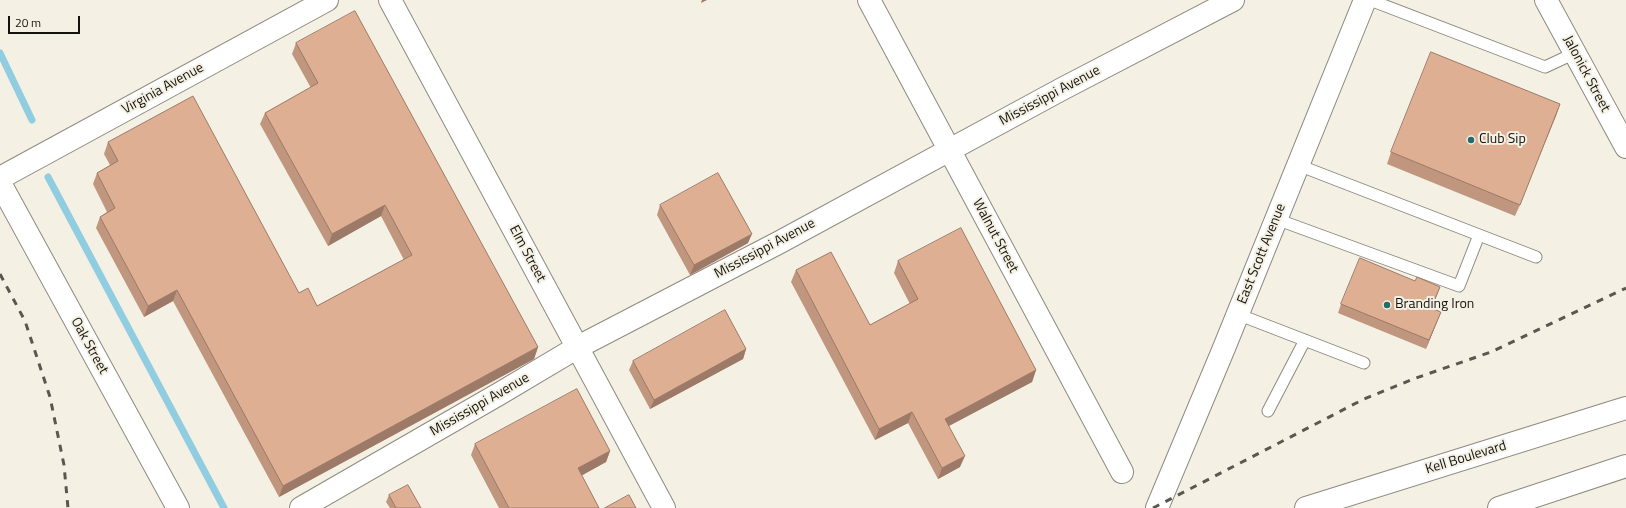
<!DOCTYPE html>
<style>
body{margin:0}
#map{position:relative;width:1626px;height:508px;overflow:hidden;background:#f4f0e3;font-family:"Titillium Web",sans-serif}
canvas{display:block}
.scale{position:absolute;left:8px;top:16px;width:72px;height:18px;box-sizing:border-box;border:2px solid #14120e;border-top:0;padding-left:5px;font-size:12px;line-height:14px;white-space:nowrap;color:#14120e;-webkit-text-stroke:3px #f4f0e3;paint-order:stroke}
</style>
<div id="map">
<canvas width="1626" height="508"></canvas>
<div class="scale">20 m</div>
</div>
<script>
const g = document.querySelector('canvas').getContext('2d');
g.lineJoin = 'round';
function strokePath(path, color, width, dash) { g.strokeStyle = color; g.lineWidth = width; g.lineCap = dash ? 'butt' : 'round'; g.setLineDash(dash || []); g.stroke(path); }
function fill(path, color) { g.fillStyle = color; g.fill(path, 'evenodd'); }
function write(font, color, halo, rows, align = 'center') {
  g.font = font + ' "Titillium Web",sans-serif'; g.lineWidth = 4; g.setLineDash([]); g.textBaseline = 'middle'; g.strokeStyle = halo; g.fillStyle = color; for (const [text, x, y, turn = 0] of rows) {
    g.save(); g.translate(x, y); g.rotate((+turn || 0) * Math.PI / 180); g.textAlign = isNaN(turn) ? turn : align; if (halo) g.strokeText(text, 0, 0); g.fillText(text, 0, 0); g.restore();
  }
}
const stream = new Path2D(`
 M 0,53 L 32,120
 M 48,177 L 224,508`);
const lane = new Path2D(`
 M 1370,0 L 1545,67 L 1575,53
 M 1298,165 L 1536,257
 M 1276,219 L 1459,286 L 1479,235
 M 1237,314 L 1364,363
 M 1268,411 L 1305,340`);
const street = new Path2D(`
 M 390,0 L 664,508
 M 869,0 L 1122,472
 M 1546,0 L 1626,147
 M 0,178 L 327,0
 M 0,183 L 178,508
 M 301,508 L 499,394 L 578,347 L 780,242 L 1062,89 L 1233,0`);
const secondary = new Path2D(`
 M 1157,508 L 1224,348 L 1365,0
 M 1306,508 L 1626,408
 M 1499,508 L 1626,466`);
const rail = new Path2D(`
 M 0,274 L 25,321 L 50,397 L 64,465 L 68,508
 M 1153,508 L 1364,399 L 1416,378 L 1491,352 L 1626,288`);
const wall = new Path2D(`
 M 296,43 L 538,347 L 534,359 L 279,497 L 173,301 L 144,317 L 96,228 L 100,217 L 107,212 L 93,184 L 97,173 L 110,165 L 104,154 L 108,142 L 299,293 L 317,306 L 404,260 L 381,216 L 328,246 L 260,124 L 265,113 L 311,88 L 292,54 Z
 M 1560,104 L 1515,216 L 1387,164 L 1391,152 Z
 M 660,205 L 748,243 L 690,275 L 657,215 Z
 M 898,261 L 1036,370 L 1032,382 L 949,426 L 960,467 L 938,479 L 908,423 L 875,440 L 791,282 L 796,270 L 870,325 L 910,304 L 894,273 Z
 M 1415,281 L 1440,287 L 1432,309 L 1441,312 L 1426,349 L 1338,313 L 1341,304 Z
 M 746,349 L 743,359 L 650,409 L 629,370 L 633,361 Z
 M 475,444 L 610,451 L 606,462 L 581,476 L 599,508 L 499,508 L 471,455 Z
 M 389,495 L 421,508 L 390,508 L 386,502 Z`);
const shadedWall = new Path2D(`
 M 702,0 L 707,0 L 701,3 Z
 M 1560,104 L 1556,116 L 1515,216 L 1520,205 Z
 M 385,205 L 381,216 L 328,246 L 332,234 Z
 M 752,234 L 748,243 L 690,275 L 694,265 Z
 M 177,290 L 173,301 L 144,317 L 148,306 Z
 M 1441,312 L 1437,322 L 1426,349 L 1429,340 Z
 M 538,347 L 534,359 L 279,497 L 283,486 Z
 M 746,349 L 743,359 L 650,409 L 654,400 Z
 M 1036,370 L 1032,382 L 941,430 L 945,419 Z
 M 912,412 L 908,423 L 875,440 L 879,429 Z
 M 610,451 L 606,462 L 573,480 L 578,468 Z
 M 965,456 L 960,467 L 938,479 L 942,468 Z`);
const building = new Path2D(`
 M 355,11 L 538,347 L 283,486 L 177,290 L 148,306 L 100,217 L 115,208 L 97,173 L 118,161 L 108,142 L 193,96 L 299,293 L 308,288 L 317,306 L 412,255 L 385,205 L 332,234 L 265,113 L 318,83 L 296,43 Z
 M 1431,52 L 1560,104 L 1520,205 L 1391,152 Z
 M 718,173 L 752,234 L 694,265 L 660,205 Z
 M 961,228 L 1036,370 L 945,419 L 965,456 L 942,468 L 912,412 L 879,429 L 796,270 L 831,252 L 870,325 L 918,299 L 898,261 Z
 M 1360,258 L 1415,281 L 1417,277 L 1440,287 L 1431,308 L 1441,312 L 1429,340 L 1341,304 Z
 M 725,310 L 746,349 L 654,400 L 633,361 Z
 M 577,389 L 610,451 L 578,468 L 599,508 L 509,508 L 475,444 Z
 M 408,485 L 421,508 L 396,508 L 389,495 Z
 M 629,495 L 636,508 L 605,508 Z`);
const markers = [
 [1471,140,4,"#216d6d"],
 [1387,305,4,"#216d6d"]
];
const streetNames = [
 ["Jalonick Street",1586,74,62],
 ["Virginia Avenue",163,89,-29],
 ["Mississippi Avenue",1050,96,-28],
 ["Walnut Street",995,236,62],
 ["Mississippi Avenue",765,249,-28],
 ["Elm Street",527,254,62],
 ["East Scott Avenue",1262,254,-68],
 ["Oak Street",89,346,61],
 ["Mississippi Avenue",480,405,-30],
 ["Kell Boulevard",1466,458,-17]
];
const poiNames = [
 ["Club Sip",1479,140],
 ["Branding Iron",1395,305]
];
strokePath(stream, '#90cde0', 7);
strokePath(lane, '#8e8a7e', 13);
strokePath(street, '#8e8a7e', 24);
strokePath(secondary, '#8e8a7e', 24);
strokePath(lane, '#fff', 11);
strokePath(street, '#fff', 22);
strokePath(secondary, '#fff', 22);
strokePath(rail, '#595750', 3, [7, 7]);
fill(wall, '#c0967e');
fill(shadedWall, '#9c7a67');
fill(building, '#dfaf93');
strokePath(building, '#9c7a67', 1);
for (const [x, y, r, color] of markers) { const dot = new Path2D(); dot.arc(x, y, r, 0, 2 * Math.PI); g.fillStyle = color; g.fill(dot); strokePath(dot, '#f4f0e3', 1.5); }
write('14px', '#14120e', '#f4f0e3', streetNames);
write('14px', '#14120e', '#f4f0e3', poiNames, 'left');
</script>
